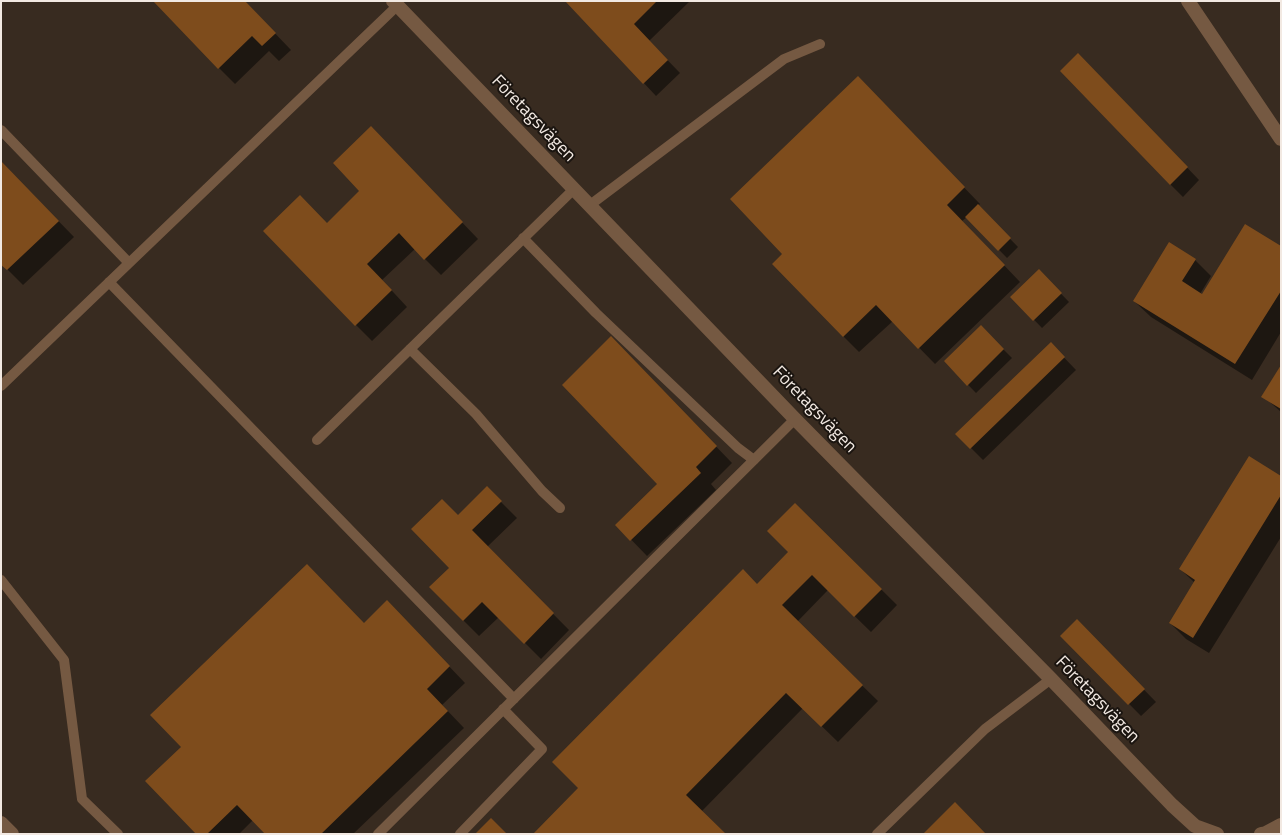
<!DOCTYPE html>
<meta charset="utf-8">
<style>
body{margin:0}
#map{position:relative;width:1282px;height:835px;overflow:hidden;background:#382b20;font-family:"Titillium Web",sans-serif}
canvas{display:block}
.frame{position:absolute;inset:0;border:2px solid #f2e9e2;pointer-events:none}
</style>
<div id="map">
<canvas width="1282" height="835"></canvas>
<div class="frame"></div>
</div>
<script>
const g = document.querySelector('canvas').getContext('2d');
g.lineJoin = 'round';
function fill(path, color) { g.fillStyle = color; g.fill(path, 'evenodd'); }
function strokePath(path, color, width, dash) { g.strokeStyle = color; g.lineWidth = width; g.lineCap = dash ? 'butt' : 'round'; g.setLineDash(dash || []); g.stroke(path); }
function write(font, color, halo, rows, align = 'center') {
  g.font = font + ' "Titillium Web",sans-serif'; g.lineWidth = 4; g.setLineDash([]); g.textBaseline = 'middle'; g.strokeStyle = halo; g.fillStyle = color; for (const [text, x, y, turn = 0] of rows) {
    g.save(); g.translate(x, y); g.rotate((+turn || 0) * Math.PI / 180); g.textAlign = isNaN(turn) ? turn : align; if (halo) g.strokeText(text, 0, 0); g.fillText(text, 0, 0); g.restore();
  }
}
const shadow = new Path2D(`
 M 244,1 L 291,50 L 279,61 L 269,51 L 235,84 L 219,68 Z
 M 567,1 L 690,1 L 649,41 L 680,73 L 656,96 Z
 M 1091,67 L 1199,180 L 1183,197 L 1170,184 Z
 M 874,94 L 980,204 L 978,206 L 1018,247 L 1007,258 L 967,217 L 962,221 L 1020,282 L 935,364 L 893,321 L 859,352 L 843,336 L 784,254 Z
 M 387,144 L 478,239 L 441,275 L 415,249 L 382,280 L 407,307 L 372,341 L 356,325 L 327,224 L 361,191 Z
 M 1,162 L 74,237 L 23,285 L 1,263 Z
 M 1281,247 L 1281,332 L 1252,380 L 1151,317 L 1134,301 L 1195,260 L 1211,276 L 1200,294 L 1202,296 Z
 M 1039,271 L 1069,302 L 1042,328 L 1012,297 Z
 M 981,327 L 1012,358 L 976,393 L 945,361 Z
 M 1051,344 L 1076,370 L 983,460 L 957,434 Z
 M 627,354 L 732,463 L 711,484 L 716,490 L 647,556 L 617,525 L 659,484 Z
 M 1281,367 L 1281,412 L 1263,396 Z
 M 1281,477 L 1281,537 L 1209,653 L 1186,639 L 1170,623 L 1195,583 L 1180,569 Z
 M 487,488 L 517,518 L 487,547 L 569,630 L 541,659 L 499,617 L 479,636 L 463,620 L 451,568 L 458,516 Z
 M 795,504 L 897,605 L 871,632 L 828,590 L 797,622 L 878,701 L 838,742 L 803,708 L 701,812 L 580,788 L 757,586 L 790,552 Z
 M 403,618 L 465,683 L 442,705 L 464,728 L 353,834 L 266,834 L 253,820 L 239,834 L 197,834 L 364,624 Z
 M 1077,621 L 1156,702 L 1141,716 L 1062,636 Z`);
const building = new Path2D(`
 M 153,1 L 245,1 L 276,33 L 262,46 L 252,36 L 218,69 Z
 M 565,1 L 657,1 L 634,24 L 668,60 L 643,84 Z
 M 1078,53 L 1188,167 L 1170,185 L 1060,71 Z
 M 858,76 L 965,187 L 947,205 L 1005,265 L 918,349 L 876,305 L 843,337 L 772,264 L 782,254 L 730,199 Z
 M 371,126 L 463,222 L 424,260 L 399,233 L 367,264 L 392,290 L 355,326 L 263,231 L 300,195 L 327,223 L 359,191 L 333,163 Z
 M 1,161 L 59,221 L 7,270 L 1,265 Z
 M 978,204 L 1011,238 L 998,251 L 965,217 Z
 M 1245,224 L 1281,246 L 1281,291 L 1235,364 L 1133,301 L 1169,242 L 1196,259 L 1182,281 L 1202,294 Z
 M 1039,269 L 1062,293 L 1033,321 L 1010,297 Z
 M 981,325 L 1004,349 L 967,386 L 944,361 Z
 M 611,336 L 717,446 L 696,467 L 701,473 L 630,541 L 615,525 L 657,484 L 562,385 Z
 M 1051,342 L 1065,357 L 970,449 L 955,434 Z
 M 1281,365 L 1281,409 L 1261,397 Z
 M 1249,456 L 1281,476 L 1281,495 L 1193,638 L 1169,623 L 1195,580 L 1179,569 Z
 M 487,486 L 502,501 L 472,530 L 554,613 L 524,644 L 482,602 L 463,621 L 429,587 L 449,568 L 411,529 L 442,499 L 458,515 Z
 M 795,503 L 882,589 L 854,617 L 812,575 L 782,605 L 863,685 L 821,727 L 786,693 L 686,795 L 726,834 L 533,834 L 578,788 L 552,762 L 743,569 L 757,584 L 788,552 L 767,531 Z
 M 307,564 L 364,623 L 387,600 L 450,666 L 427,689 L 448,711 L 321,834 L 265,834 L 237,805 L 207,834 L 196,834 L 145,781 L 181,747 L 150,715 Z
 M 1077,619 L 1145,689 L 1128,705 L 1060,636 Z
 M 955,802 L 986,834 L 923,834 Z
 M 491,818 L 507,834 L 475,834 Z`);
const service = new Path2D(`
 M 1,130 L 129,263
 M 590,205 L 784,59 L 820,44
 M 523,238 L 596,313 L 738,448 L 754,460
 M 109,282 L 514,699
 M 410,349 L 476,414 L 542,491 L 560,508
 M 1,386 L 397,6
 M 317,440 L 574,189
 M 1,580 L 64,660 L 82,799 L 118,834
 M 378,834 L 795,419
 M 460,834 L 542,749 L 503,709
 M 877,834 L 985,729 L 1051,679`);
const minor = new Path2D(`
 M 393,1 L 795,419 L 1051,679 L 1172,805 L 1195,826 L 1217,834
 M 1188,1 L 1281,139
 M 1261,834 L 1266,833 L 1281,825`);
const tertiary = new Path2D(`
 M 1,823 L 12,834`);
const streetNames = [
 ["Företagsvägen",533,119,46],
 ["Företagsvägen",814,410,46],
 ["Företagsvägen",1097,700,46]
];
fill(shadow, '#0007');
fill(building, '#7e4c1c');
strokePath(service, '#755942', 10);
strokePath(minor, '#755942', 14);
strokePath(tertiary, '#755942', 14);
write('18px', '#f2e9e2', '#1b1510', streetNames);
</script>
